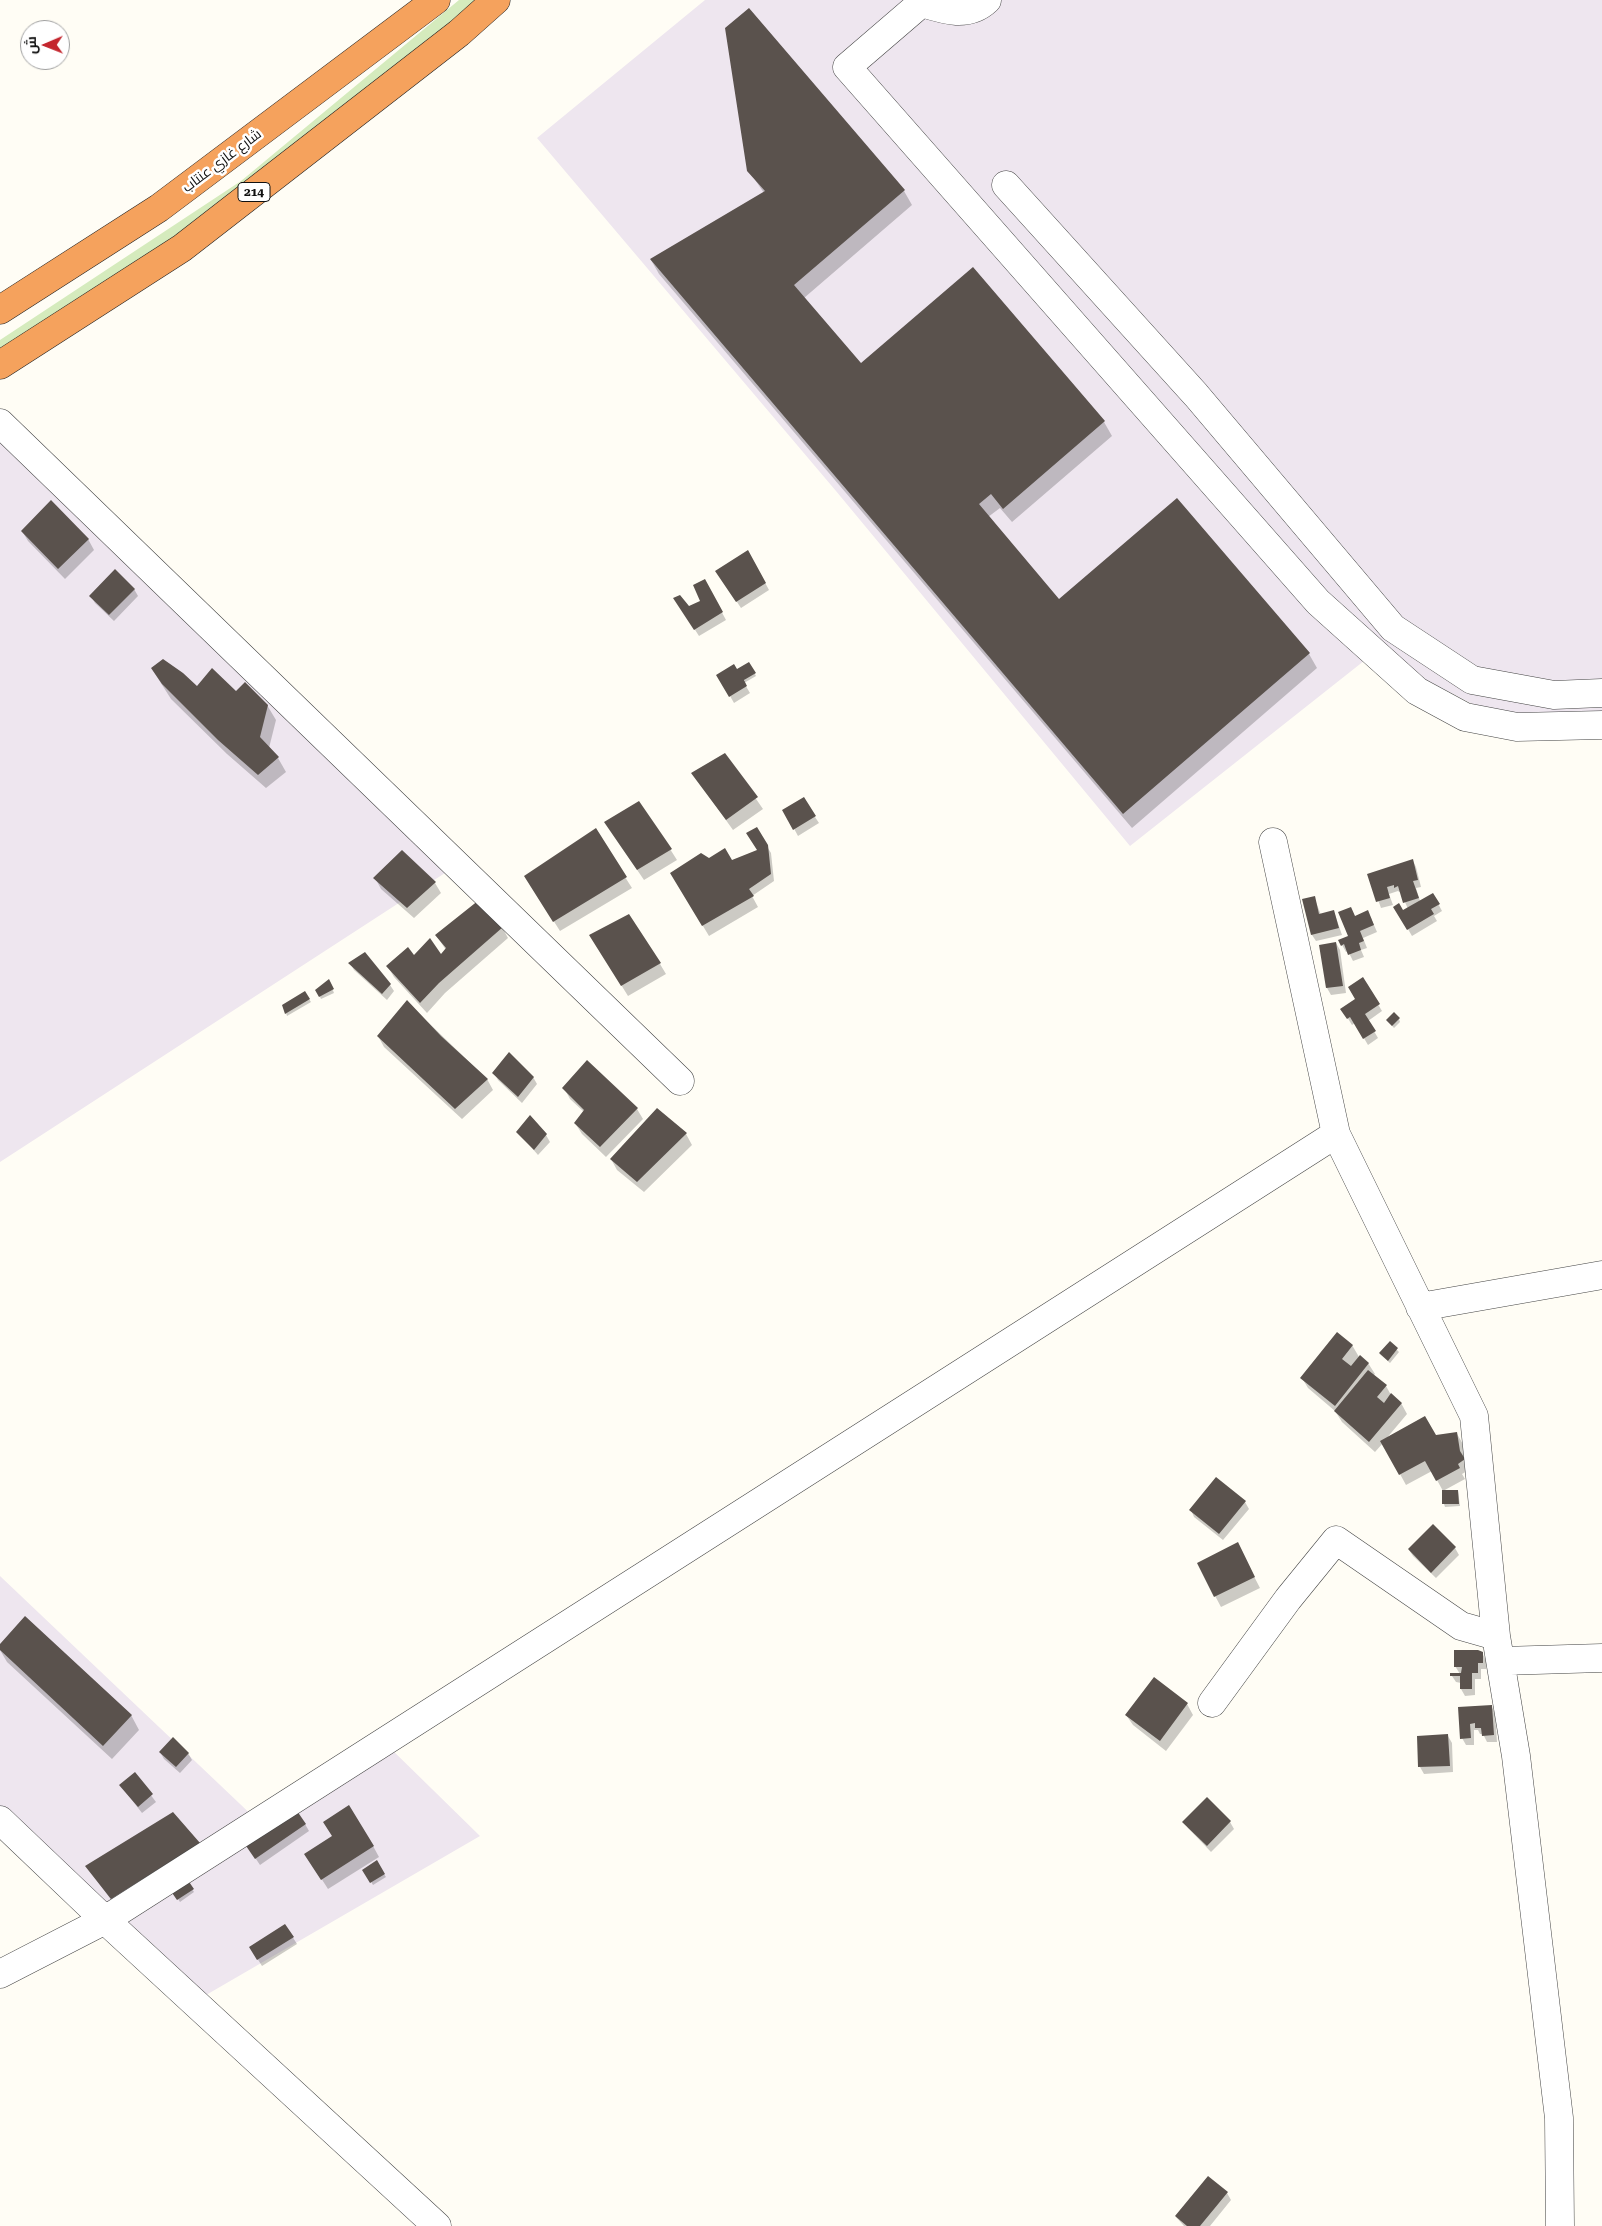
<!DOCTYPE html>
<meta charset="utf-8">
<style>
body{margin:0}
#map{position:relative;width:1602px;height:2226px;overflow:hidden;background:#fffdf5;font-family:"Roboto Serif",Cairo,serif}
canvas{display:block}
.north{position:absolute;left:20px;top:20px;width:50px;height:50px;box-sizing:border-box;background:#fff;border:1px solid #a0a0a0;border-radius:50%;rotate:269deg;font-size:14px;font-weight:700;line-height:20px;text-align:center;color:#111}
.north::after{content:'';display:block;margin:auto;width:18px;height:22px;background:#c4262e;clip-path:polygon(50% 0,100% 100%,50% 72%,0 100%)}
</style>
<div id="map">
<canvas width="1602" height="2226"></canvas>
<div class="north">ش</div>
</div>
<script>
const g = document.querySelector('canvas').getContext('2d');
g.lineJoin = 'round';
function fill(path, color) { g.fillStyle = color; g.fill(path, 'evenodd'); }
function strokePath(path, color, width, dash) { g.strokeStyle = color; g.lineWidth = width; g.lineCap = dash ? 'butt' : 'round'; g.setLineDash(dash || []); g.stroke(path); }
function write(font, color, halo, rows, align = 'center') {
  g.font = font + ' "Roboto Serif",Cairo,serif'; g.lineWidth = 5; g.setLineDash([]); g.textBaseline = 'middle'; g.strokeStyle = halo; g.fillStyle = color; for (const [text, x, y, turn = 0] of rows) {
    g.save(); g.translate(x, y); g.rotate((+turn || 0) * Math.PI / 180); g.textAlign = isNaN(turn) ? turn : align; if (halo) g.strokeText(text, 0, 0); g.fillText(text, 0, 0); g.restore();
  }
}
const industrial = new Path2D(`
 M 705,0 L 1602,0 L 1602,724 L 1517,727 L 1374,653 L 1130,846 L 836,491 L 537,138 Z
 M 0,441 L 445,873 L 0,1162 Z
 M 0,1576 L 259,1822 L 384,1742 L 480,1836 L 194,2002 L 0,1820 Z`);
const green = new Path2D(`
 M 459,0 L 478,0 L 239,195 L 0,352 L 0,340 L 241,181 Z`);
const shadow = new Path2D(`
 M 749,171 L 904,191 L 912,205 L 804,298 L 860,365 L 1104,422 L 1112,436 L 1012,522 L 1000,508 L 988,517 L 1059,601 L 1177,499 L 1309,654 L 1317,668 L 1132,828 L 659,274 L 651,260 L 764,193 Z
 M 22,531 L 88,539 L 94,550 L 65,579 L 28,541 Z
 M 748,551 L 769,590 L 741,608 L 721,578 Z
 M 705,581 L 726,620 L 699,636 L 679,605 L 688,608 L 701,602 Z
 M 134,589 L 138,596 L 114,621 L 95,603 L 91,596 Z
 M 749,663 L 756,676 L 744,683 L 750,693 L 734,703 L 718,675 L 743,682 L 745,680 L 739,669 Z
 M 152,669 L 197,687 L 236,693 L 267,705 L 276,720 L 269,748 L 278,758 L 286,772 L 266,788 L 227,754 L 171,699 Z
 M 725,754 L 763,809 L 733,830 L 693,774 Z
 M 803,799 L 819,823 L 798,836 L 784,810 Z
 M 756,829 L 771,853 L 774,881 L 752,896 L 758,907 L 709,936 L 671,873 L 709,859 L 731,862 L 759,850 Z
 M 595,830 L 632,888 L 560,931 L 532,887 Z
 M 612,833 L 670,849 L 677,860 L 644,880 Z
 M 402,851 L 435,883 L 441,893 L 414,918 L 381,889 L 375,878 Z
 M 1413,861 L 1416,867 L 1421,887 L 1416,888 L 1420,901 L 1433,894 L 1442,911 L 1434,916 L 1437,921 L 1412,936 L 1395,907 L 1402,912 L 1408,909 L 1401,893 L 1398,891 L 1389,894 L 1393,905 L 1381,908 L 1369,875 Z
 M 1314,897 L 1321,915 L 1334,912 L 1342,935 L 1316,941 L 1312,935 Z
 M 1351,908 L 1355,917 L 1371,918 L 1377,932 L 1363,938 L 1367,948 L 1361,950 L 1364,957 L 1353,961 L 1348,951 L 1346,952 L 1342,945 L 1349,937 Z
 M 502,927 L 508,938 L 445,993 L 427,1013 L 394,977 L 388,967 L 414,957 L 441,956 L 446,950 L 436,935 Z
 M 1336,943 L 1340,950 L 1346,993 L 1331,995 L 1327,988 L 1320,946 Z
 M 597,946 L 660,964 L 666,974 L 628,996 Z
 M 350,963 L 390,985 L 394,991 L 387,1000 L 354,970 Z
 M 1363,979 L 1382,1011 L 1368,1021 L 1378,1038 L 1368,1045 L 1355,1023 L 1352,1025 L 1342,1009 L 1357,1000 Z
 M 330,983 L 334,993 L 321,999 L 317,990 Z
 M 305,993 L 311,1002 L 287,1016 L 286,1013 Z
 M 407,1002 L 487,1079 L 493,1090 L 462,1119 L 384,1047 L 378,1036 Z
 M 1399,1019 L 1400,1022 L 1394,1028 L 1387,1020 Z
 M 494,1073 L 533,1077 L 537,1084 L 522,1103 L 498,1080 Z
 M 564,1088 L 637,1109 L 643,1119 L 606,1157 L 582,1134 L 575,1123 L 584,1112 L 570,1099 Z
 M 657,1109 L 686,1134 L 692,1145 L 644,1192 L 617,1170 L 611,1159 Z
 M 518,1132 L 546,1135 L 550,1142 L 538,1155 Z
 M 1390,1343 L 1399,1352 L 1390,1363 L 1380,1354 Z
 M 1352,1345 L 1359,1357 L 1368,1363 L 1375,1374 L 1373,1376 L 1386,1386 L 1391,1395 L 1401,1403 L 1407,1414 L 1386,1439 L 1457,1434 L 1463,1444 L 1465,1463 L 1469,1470 L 1462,1474 L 1465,1479 L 1443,1491 L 1432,1471 L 1406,1485 L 1383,1443 L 1375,1452 L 1342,1422 L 1335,1411 L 1308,1388 L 1302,1378 Z
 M 1458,1491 L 1460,1506 L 1445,1507 L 1444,1504 Z
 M 1245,1502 L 1249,1509 L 1223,1540 L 1194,1517 L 1191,1510 Z
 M 1433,1525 L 1455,1548 L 1459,1555 L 1436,1578 L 1413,1556 L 1409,1550 Z
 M 1243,1555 L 1260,1588 L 1221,1607 L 1198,1564 Z
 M 0,1646 L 131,1715 L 139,1730 L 112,1759 L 7,1662 L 0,1650 Z
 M 1482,1653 L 1486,1660 L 1486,1669 L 1481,1669 L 1481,1679 L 1475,1679 L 1475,1695 L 1465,1696 L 1461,1689 L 1461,1683 L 1456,1682 L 1452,1676 L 1460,1674 L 1455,1666 Z
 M 1187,1704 L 1193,1715 L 1166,1751 L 1133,1725 L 1126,1715 Z
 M 1491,1706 L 1495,1713 L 1497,1742 L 1487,1742 L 1483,1734 L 1480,1734 L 1478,1730 L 1474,1730 L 1474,1745 L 1466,1745 L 1462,1738 L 1460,1708 Z
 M 1448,1736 L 1452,1743 L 1453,1772 L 1424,1774 L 1420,1767 Z
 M 160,1752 L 188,1753 L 192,1760 L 180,1773 L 164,1759 Z
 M 135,1774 L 156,1802 L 142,1813 L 121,1786 Z
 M 1207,1799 L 1230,1822 L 1234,1829 L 1211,1852 L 1188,1828 L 1184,1822 Z
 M 173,1813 L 199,1844 L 205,1854 L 118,1909 L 87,1867 Z
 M 305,1824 L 309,1831 L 260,1865 L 250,1850 Z
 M 373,1846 L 379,1857 L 328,1889 L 312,1864 Z
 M 376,1862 L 386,1877 L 373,1885 L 364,1870 Z
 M 184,1877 L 194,1892 L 180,1902 L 170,1887 Z
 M 285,1925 L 297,1944 L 262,1966 L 250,1947 Z
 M 1227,2193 L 1231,2200 L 1210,2226 L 1184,2226 L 1176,2217 Z`);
const building = new Path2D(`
 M 749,8 L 905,190 L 794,285 L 861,363 L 973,267 L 1105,421 L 1003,509 L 991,494 L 979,504 L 1059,599 L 1177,498 L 1310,653 L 1123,814 L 650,259 L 765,191 L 747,171 L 725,28 Z
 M 51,500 L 89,539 L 58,569 L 21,531 Z
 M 748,550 L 766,583 L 736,602 L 715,571 Z
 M 115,569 L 135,589 L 109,615 L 89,596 Z
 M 705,579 L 723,612 L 694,630 L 673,598 L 680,595 L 689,606 L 700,601 L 693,585 Z
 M 163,659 L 183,673 L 197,686 L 212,668 L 236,691 L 245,682 L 268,705 L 260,737 L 279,757 L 258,775 L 218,740 L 162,684 L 151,668 Z
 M 749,662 L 756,673 L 744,680 L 747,686 L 729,697 L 716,675 L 734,664 L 737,669 Z
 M 725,753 L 758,797 L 726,820 L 691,773 Z
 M 804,797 L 816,816 L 793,830 L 782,810 Z
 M 639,801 L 672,849 L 637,870 L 604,822 Z
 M 757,827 L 768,845 L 771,874 L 749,889 L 754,896 L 702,926 L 670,873 L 701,853 L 709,858 L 725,848 L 732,860 L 757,850 L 746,833 Z
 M 596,828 L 627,877 L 553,922 L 524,876 Z
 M 402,850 L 436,882 L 407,908 L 373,878 Z
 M 1413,859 L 1418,880 L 1413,881 L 1419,898 L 1403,903 L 1398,886 L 1394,888 L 1394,885 L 1387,887 L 1390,898 L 1376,902 L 1367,874 Z
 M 1433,893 L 1440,904 L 1431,909 L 1434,914 L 1407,930 L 1393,907 L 1399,903 L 1403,910 Z
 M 1315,896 L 1319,914 L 1334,910 L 1339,928 L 1311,935 L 1302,899 Z
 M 479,900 L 503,927 L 439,983 L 420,1003 L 386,966 L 408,947 L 414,955 L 430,938 L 441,954 L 446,948 L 435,935 Z
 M 1351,907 L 1355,916 L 1368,910 L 1374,925 L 1360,931 L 1364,941 L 1359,943 L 1361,950 L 1348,955 L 1344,944 L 1341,946 L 1338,940 L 1348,936 L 1338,912 Z
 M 629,914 L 661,963 L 621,986 L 589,935 Z
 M 1336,942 L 1343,986 L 1326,988 L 1319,945 Z
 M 365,952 L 391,984 L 382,994 L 348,963 Z
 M 1363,977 L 1380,1004 L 1365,1014 L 1376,1031 L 1363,1039 L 1350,1017 L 1347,1019 L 1340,1009 L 1355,999 L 1348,987 Z
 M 329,979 L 334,989 L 319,997 L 315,990 Z
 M 305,991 L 310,999 L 285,1014 L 282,1005 Z
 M 407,1000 L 441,1036 L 488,1079 L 455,1109 L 377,1036 Z
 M 1394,1012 L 1400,1018 L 1392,1026 L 1386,1020 Z
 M 509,1052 L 534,1077 L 518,1097 L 492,1073 Z
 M 587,1060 L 638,1108 L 600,1147 L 574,1123 L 584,1110 L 562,1088 Z
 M 657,1108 L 687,1133 L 637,1182 L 610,1159 Z
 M 530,1115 L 547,1134 L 534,1150 L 516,1132 Z
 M 1337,1332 L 1353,1345 L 1342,1359 L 1351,1366 L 1360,1355 L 1369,1363 L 1335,1406 L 1300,1378 Z
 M 1390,1341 L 1398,1348 L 1388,1361 L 1379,1353 Z
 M 1368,1370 L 1387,1385 L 1377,1397 L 1384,1403 L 1391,1393 L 1402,1403 L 1369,1442 L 1334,1411 Z
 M 1425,1416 L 1436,1435 L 1457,1432 L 1460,1451 L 1465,1459 L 1458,1464 L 1460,1468 L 1436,1481 L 1425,1461 L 1399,1475 L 1380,1441 Z
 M 1216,1477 L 1246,1501 L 1219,1534 L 1189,1510 Z
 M 1442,1490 L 1458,1490 L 1459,1504 L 1442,1504 Z
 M 1433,1524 L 1456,1547 L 1431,1573 L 1408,1549 Z
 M 1238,1542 L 1255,1577 L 1214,1597 L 1197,1563 Z
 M 25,1616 L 132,1715 L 103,1746 L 0,1650 L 0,1644 Z
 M 1454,1650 L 1478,1650 L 1483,1652 L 1483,1663 L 1478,1663 L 1478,1673 L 1472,1673 L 1472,1689 L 1460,1689 L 1460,1676 L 1450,1676 L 1450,1673 L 1461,1673 L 1462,1667 L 1454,1667 Z
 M 1154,1677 L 1188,1703 L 1160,1741 L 1125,1715 Z
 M 1492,1705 L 1494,1735 L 1482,1736 L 1481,1728 L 1475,1728 L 1475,1723 L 1470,1724 L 1471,1738 L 1460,1739 L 1458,1707 Z
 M 1448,1734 L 1450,1766 L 1418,1767 L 1417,1736 Z
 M 173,1737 L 189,1753 L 176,1767 L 159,1752 Z
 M 135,1772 L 153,1794 L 138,1807 L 119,1785 Z
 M 1207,1797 L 1231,1821 L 1207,1846 L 1182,1822 Z
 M 349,1805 L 374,1846 L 321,1880 L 304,1854 L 332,1836 L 323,1822 Z
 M 295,1808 L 306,1824 L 255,1859 L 244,1843 Z
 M 173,1812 L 200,1843 L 111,1899 L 85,1866 Z
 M 377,1860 L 385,1874 L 370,1883 L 362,1870 Z
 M 185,1876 L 194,1889 L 177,1900 L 168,1887 Z
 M 285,1924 L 294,1937 L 257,1960 L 249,1947 Z
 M 1208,2176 L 1228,2192 L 1200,2226 L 1187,2226 L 1175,2216 Z`);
const minor = new Path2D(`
 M 925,0 L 847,67 L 1318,602 L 1417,691 L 1465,717 L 1517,727 L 1602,725
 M 922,3 C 944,10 968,18 987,0
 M 1006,185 L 1196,395 L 1393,628 L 1472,680 L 1554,695 L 1602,693
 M 0,423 L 680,1081
 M 1273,842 L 1336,1134 L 1474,1416 L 1496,1636 L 1516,1756 L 1559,2118 L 1560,2226
 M 1420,1307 L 1602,1275
 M 1502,1661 L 1602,1658
 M 1212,1703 L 1288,1599 L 1336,1540 L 1461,1626 L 1496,1636
 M 0,1820 L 105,1920 L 437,2226
 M 0,1974 L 105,1920 L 1336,1134`);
const highway = new Path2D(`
 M 0,310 L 159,208 L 436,0
 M 0,365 L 182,248 L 459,33 L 496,0`);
const shields = [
 [254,192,32]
];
const shieldNames = [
 ["214",254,192]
];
const streetNames = [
 ["شارع غازي عنتاب",222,161,-37]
];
fill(industrial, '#eee6ef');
fill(green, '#d5ebbd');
fill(shadow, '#0003');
fill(building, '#5a524d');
strokePath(minor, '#444', 29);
strokePath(highway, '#222', 29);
strokePath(minor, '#fff', 28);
strokePath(highway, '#f5a25d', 28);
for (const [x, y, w] of shields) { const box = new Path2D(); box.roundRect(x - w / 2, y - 9.5, w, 19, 4); g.fillStyle = '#fff'; g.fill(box); strokePath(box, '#111', 1); }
write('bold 12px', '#111', null, shieldNames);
write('14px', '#111', '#fff', streetNames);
</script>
